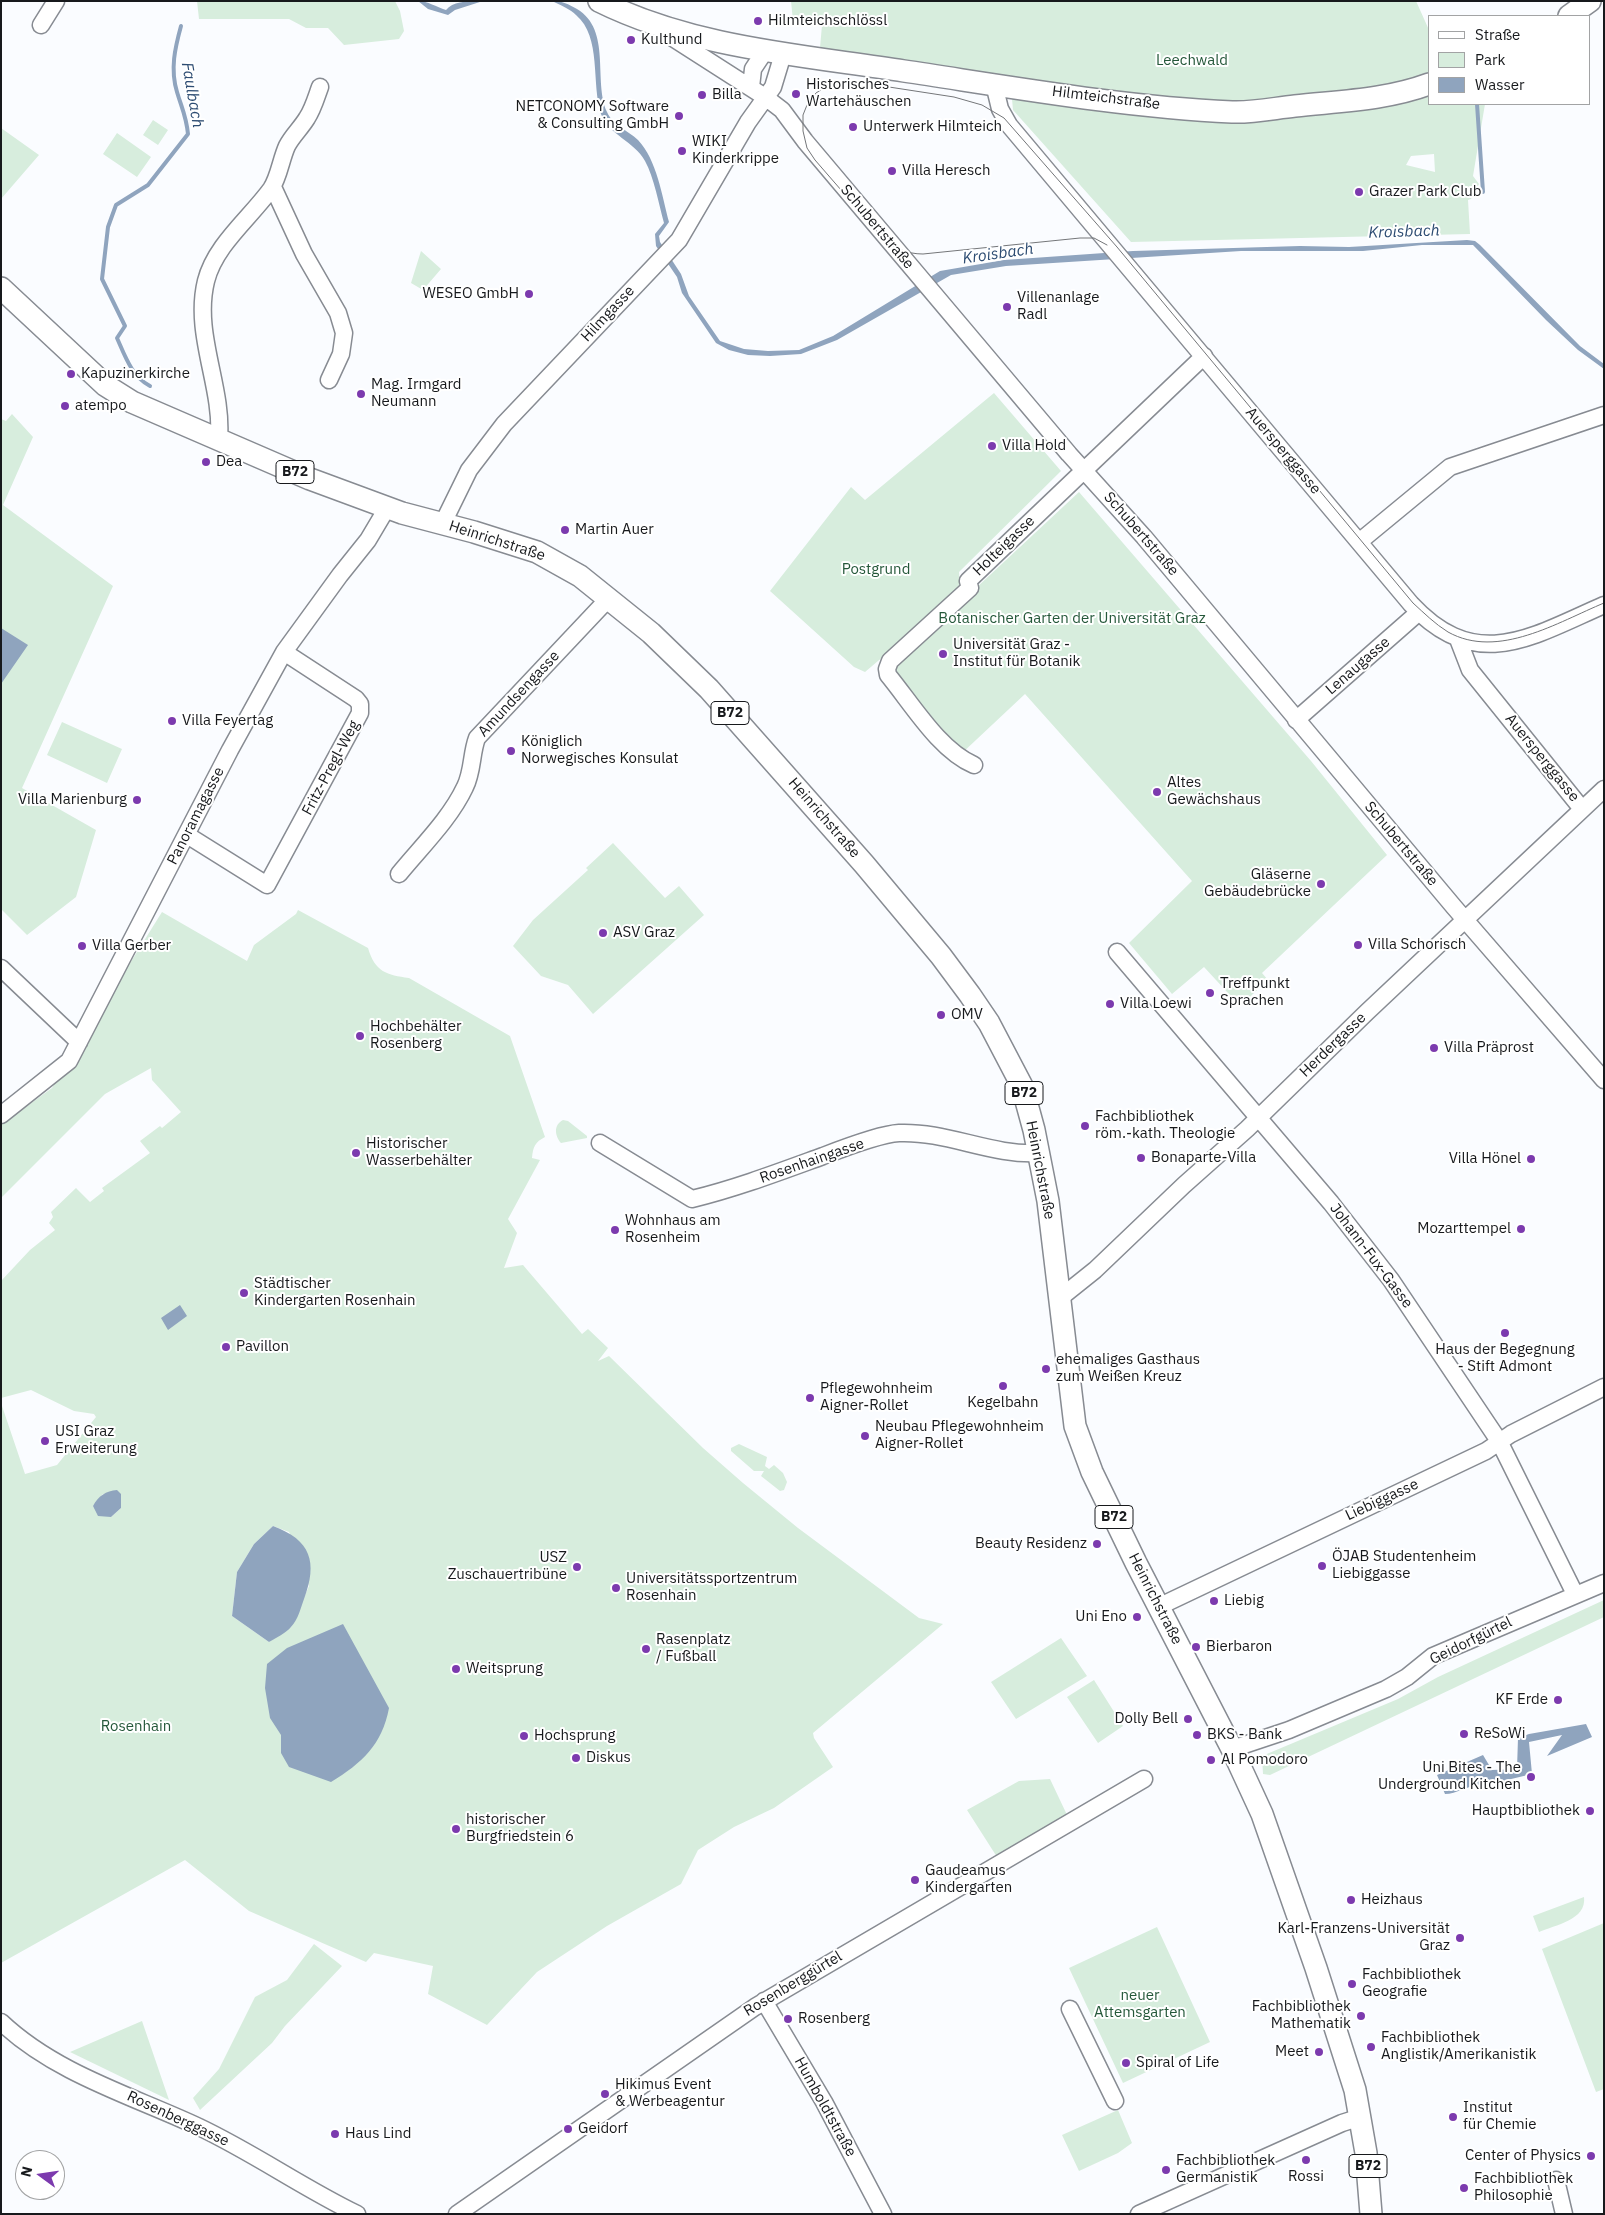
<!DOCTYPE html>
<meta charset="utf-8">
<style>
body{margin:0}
#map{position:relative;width:1605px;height:2215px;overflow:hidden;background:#fafcff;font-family:"IBM Plex Sans",sans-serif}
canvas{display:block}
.frame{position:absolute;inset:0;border:2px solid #17191c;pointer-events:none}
.legend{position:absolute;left:1428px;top:15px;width:162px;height:90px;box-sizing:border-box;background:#fff;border:1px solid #a2a3a4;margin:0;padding:6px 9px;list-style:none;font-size:15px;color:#17191c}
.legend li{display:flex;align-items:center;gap:10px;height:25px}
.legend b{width:25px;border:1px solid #a2a3a4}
.north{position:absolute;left:15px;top:2150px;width:50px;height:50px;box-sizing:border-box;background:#fff;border:1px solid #a2a3a4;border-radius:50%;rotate:284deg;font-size:14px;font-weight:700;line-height:20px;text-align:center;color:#17191c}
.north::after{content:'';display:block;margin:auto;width:18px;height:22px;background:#7c3aae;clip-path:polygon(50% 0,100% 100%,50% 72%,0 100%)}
</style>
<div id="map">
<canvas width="1605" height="2215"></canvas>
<div class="frame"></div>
<ul class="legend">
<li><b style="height:6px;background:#fff"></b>Straße</li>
<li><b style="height:14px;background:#d7eddd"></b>Park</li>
<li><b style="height:14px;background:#8fa4be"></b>Wasser</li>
</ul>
<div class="north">N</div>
</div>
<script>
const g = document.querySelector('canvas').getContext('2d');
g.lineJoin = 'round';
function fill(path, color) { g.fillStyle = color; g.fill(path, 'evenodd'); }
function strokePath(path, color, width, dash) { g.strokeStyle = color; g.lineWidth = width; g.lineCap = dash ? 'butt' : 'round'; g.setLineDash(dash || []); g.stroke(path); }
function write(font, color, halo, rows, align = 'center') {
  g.font = font + ' "IBM Plex Sans",sans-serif'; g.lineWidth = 4; g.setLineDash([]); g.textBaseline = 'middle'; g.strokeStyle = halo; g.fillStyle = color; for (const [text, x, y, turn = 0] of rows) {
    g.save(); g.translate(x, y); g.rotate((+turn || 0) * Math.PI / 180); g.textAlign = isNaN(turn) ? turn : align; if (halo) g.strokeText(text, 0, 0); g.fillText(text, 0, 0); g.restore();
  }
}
const green = new Path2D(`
 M 197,1 L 395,1 L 400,11 L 404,31 L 399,39 L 344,45 L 328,28 L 306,28 L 289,19 L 199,19 Z
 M 791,1 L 1416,1 L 1429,30 L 1429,104 L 1485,104 L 1473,176 L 1479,184 L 1471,199 L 1468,200 L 1470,234 L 1131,242 L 1013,110 L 1012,99 L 958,69 L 820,48 L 822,25 L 793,21 ZM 1434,154 L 1435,172 L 1406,165 L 1411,156 Z
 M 153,120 L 168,130 L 158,145 L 143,135 Z
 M 1,128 L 39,155 L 1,199 Z
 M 117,133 L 151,157 L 137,177 L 103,154 Z
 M 421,251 L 441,269 L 423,290 L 411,283 Z
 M 994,393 L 1061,471 L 959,572 L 960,588 L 924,622 L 865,672 L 854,667 L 770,591 L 851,487 L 865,500 Z
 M 12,414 L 33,437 L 3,505 L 113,586 L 22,788 L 96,830 L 76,897 L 27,935 L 1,909 L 1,419 L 6,421 Z
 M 1079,492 L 1311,761 L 1387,855 L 1262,973 L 1268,980 L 1240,1006 L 1204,967 L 1172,994 L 1129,943 L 1192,881 L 1025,694 L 960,755 L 888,670 Z
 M 62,722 L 122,749 L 107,783 L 47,755 Z
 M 613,843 L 665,898 L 679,886 L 704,915 L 593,1014 L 568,985 L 541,976 L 513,946 L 533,920 L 588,870 L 586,868 Z
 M 298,910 L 368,948 C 375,972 387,975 409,978 L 510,1036 L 545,1137 C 535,1142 533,1147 532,1158 L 540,1160 L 508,1219 L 517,1233 L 504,1268 L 523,1265 L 582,1334 L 588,1329 L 608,1348 L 598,1361 L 609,1356 L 703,1448 L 743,1483 L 798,1528 L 919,1618 L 943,1624 L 813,1733 L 814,1738 L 833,1767 L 774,1808 L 734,1827 L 698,1850 L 681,1884 L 607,1926 L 537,1972 L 487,2025 L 428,1994 L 433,1966 L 374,1953 L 366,1962 L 249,1911 L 185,1860 L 1,1963 L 1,1403 L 25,1474 L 57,1465 L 96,1417 L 94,1414 L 74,1411 L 31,1390 L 1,1398 L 1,1281 L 30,1250 L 55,1230 L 49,1223 L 53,1217 L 51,1212 L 76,1188 L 90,1202 L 104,1191 L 102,1188 L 150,1153 L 140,1141 L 160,1126 L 162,1128 L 181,1112 L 152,1080 L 151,1068 L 105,1094 L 1,1198 L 1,1125 L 52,1088 L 162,912 L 247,961 L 254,945 L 296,914 ZM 103,1494 L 121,1508 L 111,1517 L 93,1506 ZM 273,1526 L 289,1532 L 309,1586 L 291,1627 L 269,1642 L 232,1616 L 237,1572 L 254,1544 Z
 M 563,1120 L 568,1121 L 587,1136 L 587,1138 L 561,1143 C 555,1136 553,1125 563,1120 Z
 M 739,1444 L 767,1457 L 765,1466 L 769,1469 L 774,1465 L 783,1473 L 787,1482 L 784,1490 L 780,1491 L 761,1476 L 764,1471 L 754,1471 L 731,1451 L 731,1448 Z
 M 1604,1600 L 1604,1617 L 1270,1775 L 1263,1774 L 1262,1756 L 1398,1699 L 1438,1677 Z
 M 1061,1638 L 1087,1676 L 1016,1719 L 991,1682 Z
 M 1094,1680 L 1123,1726 L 1098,1743 L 1067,1697 Z
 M 1050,1779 L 1068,1817 L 997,1857 L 967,1810 L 1019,1781 Z
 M 1584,1897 C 1587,1920 1555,1925 1539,1932 L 1533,1916 Z
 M 1604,1923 L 1604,2089 L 1596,2092 L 1542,1949 Z
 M 1157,1927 L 1210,2042 L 1123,2083 L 1069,1968 Z
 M 314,1944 L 342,1966 L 285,2026 L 272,2043 L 200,2110 L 193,2098 L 219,2069 L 255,1997 L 287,1980 Z
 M 142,2021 L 169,2100 L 70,2052 Z
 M 1118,2110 L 1132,2143 L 1118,2153 L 1079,2171 L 1062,2135 Z`);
const water = new Path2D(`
 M 418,1 C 428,1 436,7 446,10 C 454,0 472,1 483,1 L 455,10 L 448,15 L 428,9 Z
 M 552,1 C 563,1 568,4 577,9 C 612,30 593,81 607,112 C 613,126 628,130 638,140 C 657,160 662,196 669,222 L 659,236 L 660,242 L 681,274 L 689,296 L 720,341 L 744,349 L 768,351 L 799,350 L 833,336 L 940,271 L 1004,260 L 1133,251 L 1300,246 L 1349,247 L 1467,240 L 1475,241 L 1480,245 L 1580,346 L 1604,364 L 1604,369 L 1578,350 L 1546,320 L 1473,245 L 1422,245 L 1363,251 L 1241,251 L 1006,266 L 951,275 L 837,340 L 801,354 L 770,356 L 748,355 L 729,350 L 716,343 L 682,293 L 677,277 L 656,246 L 655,234 L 664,223 C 659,205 654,177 645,161 C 635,142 608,134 601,114 C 591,84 602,37 576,15 C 570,9 560,5 552,1 Z
 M 1,628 L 28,645 L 1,684 Z
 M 180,1305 L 187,1316 L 168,1330 L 161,1318 Z
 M 117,1490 L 121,1494 L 121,1508 L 111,1517 L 98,1516 L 93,1506 C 98,1496 106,1491 117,1490 Z
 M 273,1526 C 311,1540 318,1562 304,1599 C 301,1607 298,1620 291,1627 C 286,1633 276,1638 269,1642 L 232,1616 L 237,1572 L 254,1544 Z
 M 343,1624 L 389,1708 C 382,1745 362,1763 331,1782 L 289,1767 L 281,1753 L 281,1735 L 270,1718 L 265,1688 L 267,1664 L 287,1648 Z
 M 1586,1724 L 1592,1737 L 1547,1756 L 1562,1735 L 1529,1742 L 1532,1774 L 1482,1786 C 1471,1783 1458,1794 1445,1794 L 1437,1775 L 1483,1755 L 1492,1770 L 1517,1769 L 1518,1738 L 1529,1734 Z`);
const stream = new Path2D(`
 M 1477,104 L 1483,192
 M 150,386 C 132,377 125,356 117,338 L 125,326 L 102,279 L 108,227 L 116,205 L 148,185 L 188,134 C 186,115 182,109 177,92 C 170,69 175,48 181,26`);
const minor = new Path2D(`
 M 41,25 L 56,1
 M 662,31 L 765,97 L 782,110 L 805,141 L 1069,454 L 1144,537 L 1454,907 L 1604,1080
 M 994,84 L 1000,109 L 1009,125 L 1411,604 C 1476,674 1531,637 1604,605
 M 751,87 L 753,69 L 765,51
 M 273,187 L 304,254 L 338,313 L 344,333 L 341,354 L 329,380
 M 219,438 C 223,386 193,334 206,281 C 215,245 250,218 271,189 C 279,177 281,159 287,146 C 292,136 301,128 307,118 C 313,109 316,98 320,87
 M 443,523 L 469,470 L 504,424 L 679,240 L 748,122 L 773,87 L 783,54
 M 1359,542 L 1450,467 L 1604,415
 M 1458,639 L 1470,670 L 1582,809
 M 1296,720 L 1419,612
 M 974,765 C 939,750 912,704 888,675 L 887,669 L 890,661 L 970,588 L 968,581 L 1204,356
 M 187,835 L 267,885 L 360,713 L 360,704 L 356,699 L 284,652
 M 399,874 C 421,847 450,819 465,787 C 473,771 471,754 477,738 L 609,598
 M 1117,952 L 1331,1203 L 1391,1280 L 1499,1441 L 1575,1594
 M 1,968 L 79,1042
 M 1,1115 L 69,1061 L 230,750 L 284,652 L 340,575 L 368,540 L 387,508
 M 600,1143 L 692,1199 C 737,1188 779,1172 823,1156 C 841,1149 881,1134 899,1133 C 947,1131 992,1156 1039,1153
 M 1060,1298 L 1095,1270 L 1184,1185 L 1247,1129 L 1367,1012 L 1604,789
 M 1158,1607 L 1486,1451 L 1511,1434 L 1604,1387
 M 1232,1749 L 1289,1730 L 1386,1689 L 1407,1677 L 1433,1656 L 1604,1583
 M 764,2001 L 824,2102 L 883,2214
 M 1070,2009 L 1115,2101
 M 1,2022 C 56,2074 133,2096 199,2127 C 254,2153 303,2188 357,2214
 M 1556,2180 L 1564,2214
 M 457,2214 L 755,2007 L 1144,1779
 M 1139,2214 L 1342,2123 L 1361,2117`);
const major = new Path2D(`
 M 599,1 C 694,48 801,55 904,71 C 1011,87 1124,107 1232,112 C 1253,113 1275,108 1295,106 C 1340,101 1386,100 1429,84
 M 1569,16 L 1590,1
 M 1,288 L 105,385 L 132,402 L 310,479 L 402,513 L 474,532 L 537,552 L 580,576 L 651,633 L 709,689 L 864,864 L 941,956 L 970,995 L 989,1023 L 1022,1086 L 1034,1130 L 1048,1201 L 1075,1426 L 1092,1472 L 1136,1563 L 1232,1749 L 1262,1814 L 1316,1968 L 1355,2090 L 1366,2153 L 1371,2214`);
const tram = new Path2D(`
 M 1107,245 L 1094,238 L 1080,238 L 923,254 C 907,254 892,248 881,236 L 815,160 L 807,148 L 803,131 L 803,115 L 807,105 L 816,93 L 830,84 L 850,81 L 954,97 L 982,105 L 1004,118 L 1117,247 L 1413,603 C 1424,613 1435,624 1448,632 C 1498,660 1558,622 1604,603`);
const markers = [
 [758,21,5,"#7c3aae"],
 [631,40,5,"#7c3aae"],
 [796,94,5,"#7c3aae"],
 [702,95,5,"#7c3aae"],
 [679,116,5,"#7c3aae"],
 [853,127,5,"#7c3aae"],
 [682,151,5,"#7c3aae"],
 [892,171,5,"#7c3aae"],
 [1359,192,5,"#7c3aae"],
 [529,294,5,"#7c3aae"],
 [1007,307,5,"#7c3aae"],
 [71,374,5,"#7c3aae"],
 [361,394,5,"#7c3aae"],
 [65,406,5,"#7c3aae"],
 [992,446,5,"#7c3aae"],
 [206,462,5,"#7c3aae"],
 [565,530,5,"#7c3aae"],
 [943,654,5,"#7c3aae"],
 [172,721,5,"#7c3aae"],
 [511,751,5,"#7c3aae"],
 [1157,792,5,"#7c3aae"],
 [137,800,5,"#7c3aae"],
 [1321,884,5,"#7c3aae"],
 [603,933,5,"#7c3aae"],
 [1358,945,5,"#7c3aae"],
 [82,946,5,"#7c3aae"],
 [1210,993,5,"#7c3aae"],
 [1110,1004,5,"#7c3aae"],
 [941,1015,5,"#7c3aae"],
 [360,1036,5,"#7c3aae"],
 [1434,1048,5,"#7c3aae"],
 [1085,1126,5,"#7c3aae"],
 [356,1153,5,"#7c3aae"],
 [1141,1158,5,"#7c3aae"],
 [1531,1159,5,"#7c3aae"],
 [1521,1229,5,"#7c3aae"],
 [615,1230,5,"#7c3aae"],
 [244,1293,5,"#7c3aae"],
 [1505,1333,5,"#7c3aae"],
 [226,1347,5,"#7c3aae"],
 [1046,1369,5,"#7c3aae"],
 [1003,1386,5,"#7c3aae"],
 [810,1398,5,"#7c3aae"],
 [865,1436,5,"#7c3aae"],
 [45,1441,5,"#7c3aae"],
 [1097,1544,5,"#7c3aae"],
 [1322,1566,5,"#7c3aae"],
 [577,1567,5,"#7c3aae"],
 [616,1588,5,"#7c3aae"],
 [1214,1601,5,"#7c3aae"],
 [1137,1617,5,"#7c3aae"],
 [1196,1647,5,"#7c3aae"],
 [646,1649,5,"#7c3aae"],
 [456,1669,5,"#7c3aae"],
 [1558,1700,5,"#7c3aae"],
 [1188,1719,5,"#7c3aae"],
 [1464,1734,5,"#7c3aae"],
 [1197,1735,5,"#7c3aae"],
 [524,1736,5,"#7c3aae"],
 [576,1758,5,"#7c3aae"],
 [1211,1760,5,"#7c3aae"],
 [1531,1777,5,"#7c3aae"],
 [1590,1811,5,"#7c3aae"],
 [456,1829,5,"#7c3aae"],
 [915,1880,5,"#7c3aae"],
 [1351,1900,5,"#7c3aae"],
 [1460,1938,5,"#7c3aae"],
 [1352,1984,5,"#7c3aae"],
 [1361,2016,5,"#7c3aae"],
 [788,2019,5,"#7c3aae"],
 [1371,2047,5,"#7c3aae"],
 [1319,2052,5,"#7c3aae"],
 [1126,2063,5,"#7c3aae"],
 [605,2094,5,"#7c3aae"],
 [1453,2117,5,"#7c3aae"],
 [568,2129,5,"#7c3aae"],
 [335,2134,5,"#7c3aae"],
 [1591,2156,5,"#7c3aae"],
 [1306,2160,5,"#7c3aae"],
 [1166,2170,5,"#7c3aae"],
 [1464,2188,5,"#7c3aae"]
];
const shields = [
 [295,472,38],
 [730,713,38],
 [1024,1093,38],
 [1114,1517,38],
 [1368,2166,38]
];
const shieldNames = [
 ["B72",295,472],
 ["B72",730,713],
 ["B72",1024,1093],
 ["B72",1114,1517],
 ["B72",1368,2166]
];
const poiNames = [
 ["Hilmteichschlössl",768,21],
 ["Kulthund",641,40],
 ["Historisches",806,85],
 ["Wartehäuschen",806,102],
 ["Billa",712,95],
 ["NETCONOMY Software",669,107,"right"],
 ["& Consulting GmbH",669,124,"right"],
 ["Unterwerk Hilmteich",863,127],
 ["WIKI",692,142],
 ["Kinderkrippe",692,159],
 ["Villa Heresch",902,171],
 ["Grazer Park Club",1369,192],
 ["WESEO GmbH",519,294,"right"],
 ["Villenanlage",1017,298],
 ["Radl",1017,315],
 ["Kapuzinerkirche",81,374],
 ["Mag. Irmgard",371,385],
 ["Neumann",371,402],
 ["atempo",75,406],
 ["Villa Hold",1002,446],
 ["Dea",216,462],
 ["Martin Auer",575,530],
 ["Universität Graz -",953,645],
 ["Institut für Botanik",953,662],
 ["Villa Feyertag",182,721],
 ["Königlich",521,742],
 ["Norwegisches Konsulat",521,759],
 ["Altes",1167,783],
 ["Gewächshaus",1167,800],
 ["Villa Marienburg",127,800,"right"],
 ["Gläserne",1311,875,"right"],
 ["Gebäudebrücke",1311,892,"right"],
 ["ASV Graz",613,933],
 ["Villa Schorisch",1368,945],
 ["Villa Gerber",92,946],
 ["Treffpunkt",1220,984],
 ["Sprachen",1220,1001],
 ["Villa Loewi",1120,1004],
 ["OMV",951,1015],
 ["Hochbehälter",370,1027],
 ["Rosenberg",370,1044],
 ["Villa Präprost",1444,1048],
 ["Fachbibliothek",1095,1117],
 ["röm.-kath. Theologie",1095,1134],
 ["Historischer",366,1144],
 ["Wasserbehälter",366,1161],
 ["Bonaparte-Villa",1151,1158],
 ["Villa Hönel",1521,1159,"right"],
 ["Wohnhaus am",625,1221],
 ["Rosenheim",625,1238],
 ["Mozarttempel",1511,1229,"right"],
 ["Städtischer",254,1284],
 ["Kindergarten Rosenhain",254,1301],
 ["Pavillon",236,1347],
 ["Haus der Begegnung",1505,1350,"center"],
 ["- Stift Admont",1505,1367,"center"],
 ["ehemaliges Gasthaus",1056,1360],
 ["zum Weißen Kreuz",1056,1377],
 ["Pflegewohnheim",820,1389],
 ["Aigner-Rollet",820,1406],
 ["Kegelbahn",1003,1403,"center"],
 ["Neubau Pflegewohnheim",875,1427],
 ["Aigner-Rollet",875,1444],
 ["USI Graz",55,1432],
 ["Erweiterung",55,1449],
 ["Beauty Residenz",1087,1544,"right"],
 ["ÖJAB Studentenheim",1332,1557],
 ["Liebiggasse",1332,1574],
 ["USZ",567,1558,"right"],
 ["Zuschauertribüne",567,1575,"right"],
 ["Universitätssportzentrum",626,1579],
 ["Rosenhain",626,1596],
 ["Liebig",1224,1601],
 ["Uni Eno",1127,1617,"right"],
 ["Rasenplatz",656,1640],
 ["/ Fußball",656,1657],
 ["Bierbaron",1206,1647],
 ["Weitsprung",466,1669],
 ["KF Erde",1548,1700,"right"],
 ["Dolly Bell",1178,1719,"right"],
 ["ReSoWi",1474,1734],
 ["BKS - Bank",1207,1735],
 ["Hochsprung",534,1736],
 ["Diskus",586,1758],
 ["Al Pomodoro",1221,1760],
 ["Uni Bites - The",1521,1768,"right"],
 ["Underground Kitchen",1521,1785,"right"],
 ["Hauptbibliothek",1580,1811,"right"],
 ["historischer",466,1820],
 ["Burgfriedstein 6",466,1837],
 ["Gaudeamus",925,1871],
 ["Kindergarten",925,1888],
 ["Heizhaus",1361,1900],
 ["Karl-Franzens-Universität",1450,1929,"right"],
 ["Graz",1450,1946,"right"],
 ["Fachbibliothek",1362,1975],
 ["Geografie",1362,1992],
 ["Fachbibliothek",1351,2007,"right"],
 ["Mathematik",1351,2024,"right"],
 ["Rosenberg",798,2019],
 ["Fachbibliothek",1381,2038],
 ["Anglistik/Amerikanistik",1381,2055],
 ["Meet",1309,2052,"right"],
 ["Spiral of Life",1136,2063],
 ["Hikimus Event",615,2085],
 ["& Werbeagentur",615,2102],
 ["Institut",1463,2108],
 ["für Chemie",1463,2125],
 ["Geidorf",578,2129],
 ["Haus Lind",345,2134],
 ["Center of Physics",1581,2156,"right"],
 ["Fachbibliothek",1176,2161],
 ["Germanistik",1176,2178],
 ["Rossi",1306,2177,"center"],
 ["Fachbibliothek",1474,2179],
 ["Philosophie",1474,2196]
];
const parkNames = [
 ["Leechwald",1192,61],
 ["Postgrund",876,570],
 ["Botanischer Garten der Universität Graz",1072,619],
 ["Rosenhain",136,1727],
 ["neuer",1140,1996],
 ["Attemsgarten",1140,2013]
];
const streetNames = [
 ["Hilmteichstraße",1106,98,7],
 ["Schubertstraße",877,227,50],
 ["Hilmgasse",608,314,-47],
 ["Auersperggasse",1283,451,50],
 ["Schubertstraße",1141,534,49],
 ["Heinrichstraße",497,541,18],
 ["Holteigasse",1004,546,-44],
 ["Lenaugasse",1358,666,-41],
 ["Amundsengasse",519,694,-47],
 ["Auersperggasse",1542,758,51],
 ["Fritz-Pregl-Weg",331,768,-62],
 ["Panoramagasse",196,816,-63],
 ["Heinrichstraße",824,818,49],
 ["Schubertstraße",1401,844,50],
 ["Herdergasse",1333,1045,-44],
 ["Rosenhaingasse",812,1161,-19],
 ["Heinrichstraße",1040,1170,79],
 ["Johann-Fux-Gasse",1371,1256,53],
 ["Liebiggasse",1382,1500,-25],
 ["Heinrichstraße",1155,1599,63],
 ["Geidorfgürtel",1471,1641,-26],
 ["Rosenberggürtel",793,1984,-31],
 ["Humboldtstraße",825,2107,61],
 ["Rosenberggasse",178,2119,25]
];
const waterNames = [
 ["Faulbach",192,95,80],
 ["Kroisbach",1404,232,-2],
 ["Kroisbach",998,254,-8]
];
fill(green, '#d7eddd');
fill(water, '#8fa4be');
strokePath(stream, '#8fa4be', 4);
strokePath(minor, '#878b92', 19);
strokePath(major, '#878b92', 24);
strokePath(minor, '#fff', 16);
strokePath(major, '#fff', 21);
strokePath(tram, '#747679', 1);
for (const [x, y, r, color] of markers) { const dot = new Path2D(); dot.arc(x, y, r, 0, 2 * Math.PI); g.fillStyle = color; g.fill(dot); strokePath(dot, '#fff', 2); }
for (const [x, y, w] of shields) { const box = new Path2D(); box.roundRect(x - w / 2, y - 11.5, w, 23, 4); g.fillStyle = '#fff'; g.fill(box); strokePath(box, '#17191c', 1); }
write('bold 14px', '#17191c', null, shieldNames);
write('15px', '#17191c', '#fff', poiNames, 'left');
write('15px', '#25583a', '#fff', parkNames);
write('15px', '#17191c', '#fff', streetNames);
write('italic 16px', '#2d4c72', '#fff', waterNames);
</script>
